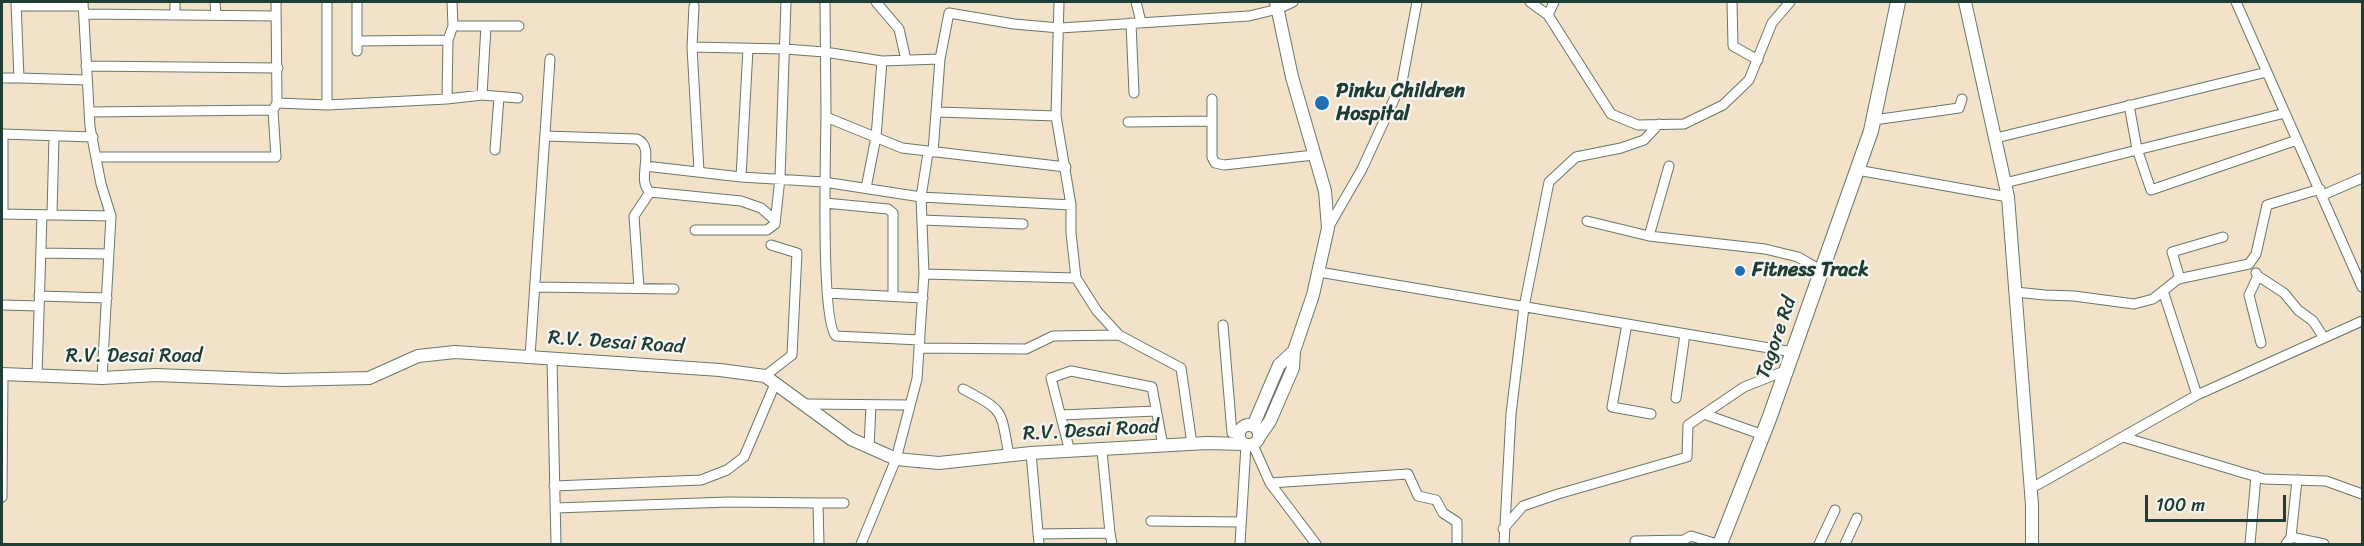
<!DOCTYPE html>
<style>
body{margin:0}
#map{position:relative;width:2364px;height:546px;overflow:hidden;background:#f3e2ca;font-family:Sriracha,sans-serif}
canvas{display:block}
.frame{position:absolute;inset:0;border:3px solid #1f3d34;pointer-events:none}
.scale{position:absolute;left:2145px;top:495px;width:141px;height:27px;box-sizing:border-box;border:3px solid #1f3d34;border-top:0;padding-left:8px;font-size:18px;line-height:21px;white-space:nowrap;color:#1f3d34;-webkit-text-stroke:4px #f6f6f2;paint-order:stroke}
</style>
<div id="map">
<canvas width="2364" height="546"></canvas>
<div class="frame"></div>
<div class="scale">100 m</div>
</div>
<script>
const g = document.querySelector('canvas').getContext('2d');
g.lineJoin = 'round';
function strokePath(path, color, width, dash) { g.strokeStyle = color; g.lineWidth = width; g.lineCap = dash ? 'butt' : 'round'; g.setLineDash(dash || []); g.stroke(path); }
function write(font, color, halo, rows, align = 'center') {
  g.font = font + ' Sriracha,sans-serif'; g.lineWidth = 4.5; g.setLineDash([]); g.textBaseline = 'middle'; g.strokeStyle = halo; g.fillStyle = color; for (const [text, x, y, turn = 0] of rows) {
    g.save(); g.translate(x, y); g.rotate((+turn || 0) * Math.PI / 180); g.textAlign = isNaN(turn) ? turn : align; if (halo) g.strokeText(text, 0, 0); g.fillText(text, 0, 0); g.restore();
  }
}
const minor = new Path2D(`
 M 83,2 L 90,127 L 101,184 L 111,216 L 102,378
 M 175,2 L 175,15
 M 215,2 L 216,15
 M 327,2 L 327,105
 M 357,2 L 357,51
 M 825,2 C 825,38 826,75 826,112 C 826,144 820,321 836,336 L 920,340
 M 876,2 L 899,29 L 906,60
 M 1059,2 L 1056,116 L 1071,205 L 1071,233 L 1076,278 L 1097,311 L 1119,335 L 1181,368 L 1192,444
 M 1136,2 L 1141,22
 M 1530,2 L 1548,15 L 1611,114 L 1638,125 L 1684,124 L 1723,105 L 1749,80 L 1772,23 L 1790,2
 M 1732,2 L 1733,46 L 1758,60
 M 2236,2 L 2362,287
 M 16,6 L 83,6
 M 84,14 L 276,16
 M 1548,15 L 1554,2
 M 1131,23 L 1134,93
 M 453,26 L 519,26
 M 357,41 L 448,40
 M 692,47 L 694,6
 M 86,66 L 278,68
 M 2,78 L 19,78 L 16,2
 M 19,78 L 87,80
 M 482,95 L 486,26
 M 447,99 L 448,40 L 453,26 L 452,2
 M 1212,99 L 1212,157 L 1215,163 L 1224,165 L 1314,155
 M 277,103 L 327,105 L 447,99 L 482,95 L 518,98
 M 2129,105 L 2137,149 L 2151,190 L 2297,140
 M 89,112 L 273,110
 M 938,112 L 1056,116
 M 826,117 L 902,148 L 1066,167
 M 1874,120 L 1959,108 L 1962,99
 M 1128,122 L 1212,121
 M 2,134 L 93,137
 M 3,134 L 3,214
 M 545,136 L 637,139 C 657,148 635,180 650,192 L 741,201 L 761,208 L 775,220
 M 1996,138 L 2267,72
 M 495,150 L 499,97
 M 933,152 L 940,59 L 949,13 L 1014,24 L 1060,28 L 1249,16 L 1278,9 L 1293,2
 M 97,157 L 276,157 L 273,110 L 277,103 L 276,2
 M 645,166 L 741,177 L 824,182 L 921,197 L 1071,205
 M 1669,166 L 1649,236 L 1765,249 L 1798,257 L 1822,271
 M 1857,170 L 2008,197
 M 699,171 L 692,47 L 785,49 L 825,52 L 882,61 L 940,59
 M 741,177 L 748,49
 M 2005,183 L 2285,113
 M 866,188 L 876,137 L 882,61
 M 2323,195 L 2362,178
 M 825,203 L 888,209 L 893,213 L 893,296
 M 2,214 L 111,216
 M 52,215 L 54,136
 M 922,220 L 1023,224
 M 1587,221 L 1649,236
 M 1328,228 L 1362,169 L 1402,82 L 1417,2
 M 695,230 L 767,230 L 775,224 L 780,178 L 786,2
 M 41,253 L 109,254
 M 1319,272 L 1793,352
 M 2256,273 L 2258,276 L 2249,295 L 2261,343
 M 924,274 L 1076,278
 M 2258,276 L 2284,293 L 2298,310 L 2313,321 L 2324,338
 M 2180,279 L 2172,252 L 2223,237
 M 535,287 L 674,289
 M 639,288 L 634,216 L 650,192
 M 2163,291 L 2197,395
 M 2015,292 L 2045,295 L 2074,296 L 2134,304 L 2153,299 L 2178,279 L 2249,264 L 2256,254 L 2267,205 L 2320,189
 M 827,293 L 923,298
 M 39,296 L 107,298
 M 2,305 L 39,306
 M 1627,324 L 1612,407 L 1651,414
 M 1223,325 L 1232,433
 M 919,348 L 1026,349 L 1053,336 L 1119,335
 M 530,357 L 550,59
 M 552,359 L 556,544
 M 37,376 L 42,215
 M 765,376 L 792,355 L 797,253 L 771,245
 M 963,389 C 1006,412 1000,409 1009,455
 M 1676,398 L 1685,334
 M 803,404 L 910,405
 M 1704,414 L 1763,435
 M 1061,415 L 1156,411
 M 2123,437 L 2264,479 L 2326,481 L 2362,494
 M 1253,445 L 1270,483 L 1316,544
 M 869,447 L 871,405
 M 1102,451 L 1110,533
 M 1070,452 L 1051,378 L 1071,371 L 1152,387 L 1163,446
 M 1031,453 L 1039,544
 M 1270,483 L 1408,474 L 1418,496 L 1436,500 L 1443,513 L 1457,522 L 1457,543
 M 554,486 L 701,480 L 727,470 L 744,457 L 775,384
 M 2030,489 L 2197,395 L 2362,321
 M 2,497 L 3,374
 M 555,508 L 729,502 L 818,503
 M 1151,521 L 1241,522
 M 1503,529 L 1523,506 L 1558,494 L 1687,457 L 1688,425 L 1744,387 L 1787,370
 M 1038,534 L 1110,533 L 1112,544
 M 2291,537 L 2297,480
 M 1635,541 L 1684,540 L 1691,536 L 1717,544
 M 819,544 L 818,503 L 844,503
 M 861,544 L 896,459 L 917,379 L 924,274 L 921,197 L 928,153
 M 1240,544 L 1246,445
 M 1504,544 L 1511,414 L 1524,307 L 1549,182 L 1576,157 L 1621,148 L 1644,140 L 1659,124
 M 1819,544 L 1835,510
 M 1845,544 L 1857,518
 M 2250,544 L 2256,476
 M 2286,544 L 2291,537 L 2324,544`);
const tertiary = new Path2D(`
 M 1965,2 L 2008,197 L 2032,505 L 2032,544
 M 2,374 L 102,378 L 156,375 L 283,380 L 369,378 L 418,356 L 455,352 L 720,370 L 765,376 L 851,439 L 896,459 L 939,463 L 1031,453 L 1207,443 L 1243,444
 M1239 435a10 10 0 1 1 20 0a10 10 0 1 1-20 0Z
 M 1253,426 L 1279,365 L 1294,351
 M 1259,437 L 1270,421 L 1293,368 L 1294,351 L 1313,295 L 1328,228 L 1325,191 L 1292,77 L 1276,2`);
const secondary = new Path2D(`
 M 1720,544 L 1769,419 L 1871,131 L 1898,2`);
const markers = [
 [1322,103,8,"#1f6fb2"],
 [1740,271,6,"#1f6fb2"]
];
const poiNames = [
 ["Pinku Children",1336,92],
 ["Hospital",1336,115],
 ["Fitness Track",1752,271]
];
const streetNames = [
 ["Tagore Rd",1777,338,-71],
 ["R.V. Desai Road",616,343,4],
 ["R.V. Desai Road",134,357],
 ["R.V. Desai Road",1091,431,-3]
];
strokePath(minor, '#697768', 11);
strokePath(tertiary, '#697768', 14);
strokePath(secondary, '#697768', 16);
strokePath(minor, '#fff', 9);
strokePath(tertiary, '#fff', 12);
strokePath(secondary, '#fff', 14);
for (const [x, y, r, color] of markers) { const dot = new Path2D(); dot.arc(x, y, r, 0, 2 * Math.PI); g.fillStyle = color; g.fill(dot); strokePath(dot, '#f6f6f2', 2); }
write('bold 20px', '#1f3d34', '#f6f6f2', poiNames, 'left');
write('20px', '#1f3d34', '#f6f6f2', streetNames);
</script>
